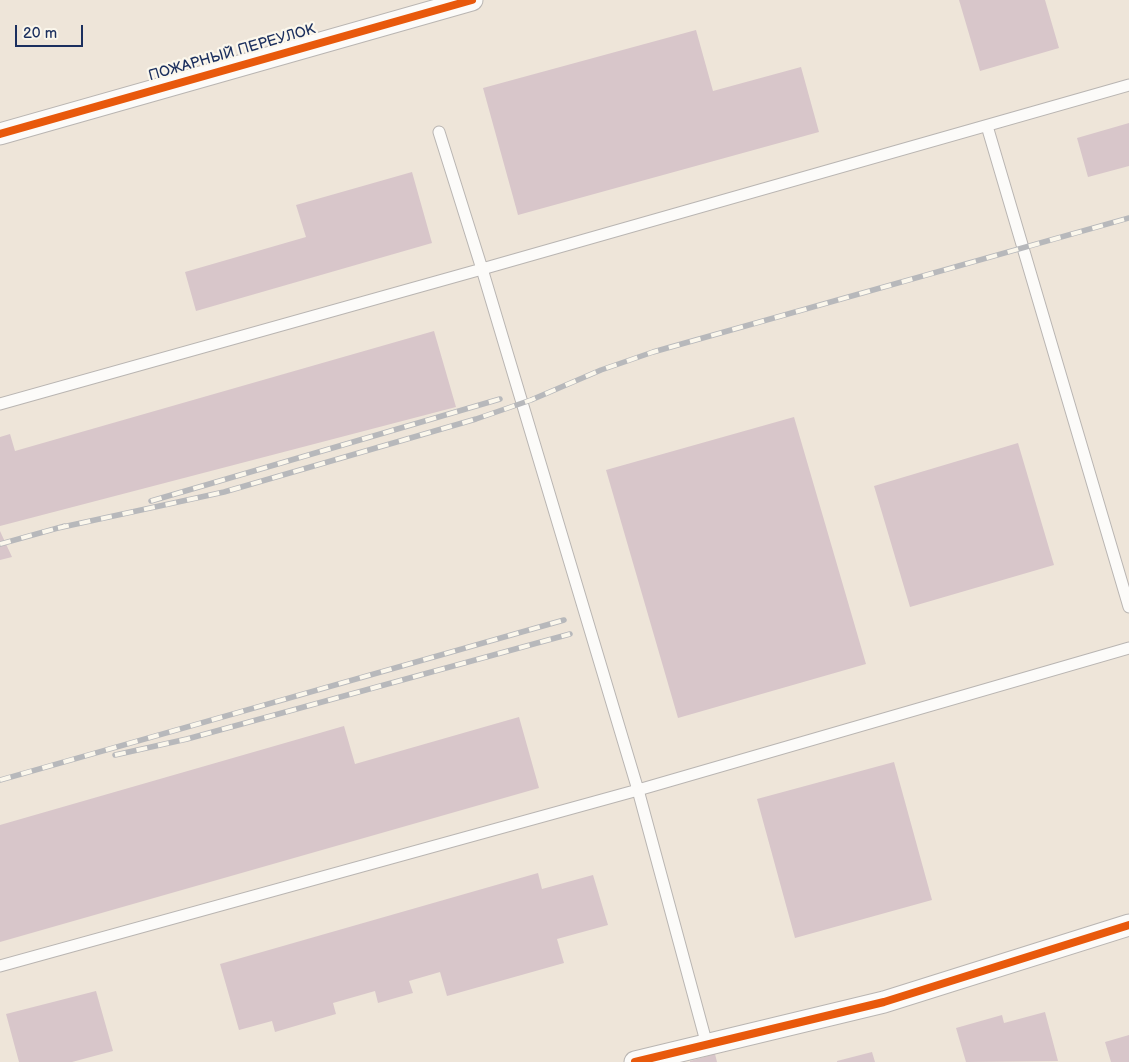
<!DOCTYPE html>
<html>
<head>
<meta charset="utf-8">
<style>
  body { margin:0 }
  #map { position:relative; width:1129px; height:1062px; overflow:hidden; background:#eee5d9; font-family:"Balsamiq Sans",sans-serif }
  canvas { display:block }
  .scale { position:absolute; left:15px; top:25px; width:68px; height:22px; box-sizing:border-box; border:2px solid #1b2f5e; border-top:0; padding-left:6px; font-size:15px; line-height:18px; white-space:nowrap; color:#1b2f5e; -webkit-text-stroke:4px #fbf7ec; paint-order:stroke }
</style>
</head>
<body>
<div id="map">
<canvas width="1129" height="1062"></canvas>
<div class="scale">20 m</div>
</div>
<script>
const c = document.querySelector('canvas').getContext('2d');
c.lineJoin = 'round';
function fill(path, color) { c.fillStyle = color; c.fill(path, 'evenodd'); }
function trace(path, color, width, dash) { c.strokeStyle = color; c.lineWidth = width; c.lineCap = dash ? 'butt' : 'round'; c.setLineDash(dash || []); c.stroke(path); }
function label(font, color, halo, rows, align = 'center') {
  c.font = font + ' "Balsamiq Sans",sans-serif'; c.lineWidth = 4.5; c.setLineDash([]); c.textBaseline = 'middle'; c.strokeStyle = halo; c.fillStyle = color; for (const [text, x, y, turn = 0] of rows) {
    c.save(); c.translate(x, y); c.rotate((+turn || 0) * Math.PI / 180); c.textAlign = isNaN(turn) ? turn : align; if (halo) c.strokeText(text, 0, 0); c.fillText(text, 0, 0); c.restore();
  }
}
const building = new Path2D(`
  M959,0h86l14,48 -79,23z
  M696,30l17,61 88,-24 18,65 -301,83 -35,-127z
  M1129,123v43l-41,11 -11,-39z
  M412,172l20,71 -236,68 -11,-39 121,-35 -10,-32z
  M434,331l22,76 -456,119v-89l10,-3 5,17z
  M794,417l72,247 -188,54 -72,-248z
  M1018,443l36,122 -144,42 -36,-121z
  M0,531l12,26 -12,3z
  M519,717l20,71 -539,154v-117l344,-99 11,38z
  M894,762l38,138 -137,38 -38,-139z
  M538,873l4,16 51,-14 15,50 -51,14 7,24 -117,33 -7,-24 -31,9 4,12 -35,10 -3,-12 -42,12 3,11 -61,18 -3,-11 -33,9 -19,-66z
  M96,991l17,60 -41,11h-53l-13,-48z
  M1045,1012l13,49 -92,1 -10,-34 46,-13 2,8z
  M1129,1035v27h-18l-6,-20z
  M872,1052l3,10h-38v-1z
  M715,1054l2,8h-27v-1z`);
const service = new Path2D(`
  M987,126l142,481
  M439,132l43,137 156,521 69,255
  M0,404l482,-135 647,-184
  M0,966l638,-176 491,-142`);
const minor = new Path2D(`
  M0,134l472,-134
  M635,1062l249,-60 245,-77`);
const rail = new Path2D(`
  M151,501l349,-102
  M58,528l166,-36 252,-73 55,-19 70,-30 52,-18 476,-134
  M0,544l65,-18
  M115,755l72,-16 383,-105
  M0,780l564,-160`);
const cycleway = new Path2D(`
  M0,134l472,-134
  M635,1062l249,-60 245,-77`);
const streetNames = [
  ["ПОЖАРНЫЙ ПЕРЕУЛОК",232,53,-16]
];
fill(building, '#d8c6ca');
trace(service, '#b9b5b2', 13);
trace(minor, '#b9b5b2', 23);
trace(service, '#fcfbf9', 11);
trace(minor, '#fcfbf9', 21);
trace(rail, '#b7b8bb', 5.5);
trace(rail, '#fbf7ec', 4, [11]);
trace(cycleway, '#e8590c', 8);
label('15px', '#1b2f5e', '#fbf7ec', streetNames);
</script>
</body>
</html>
